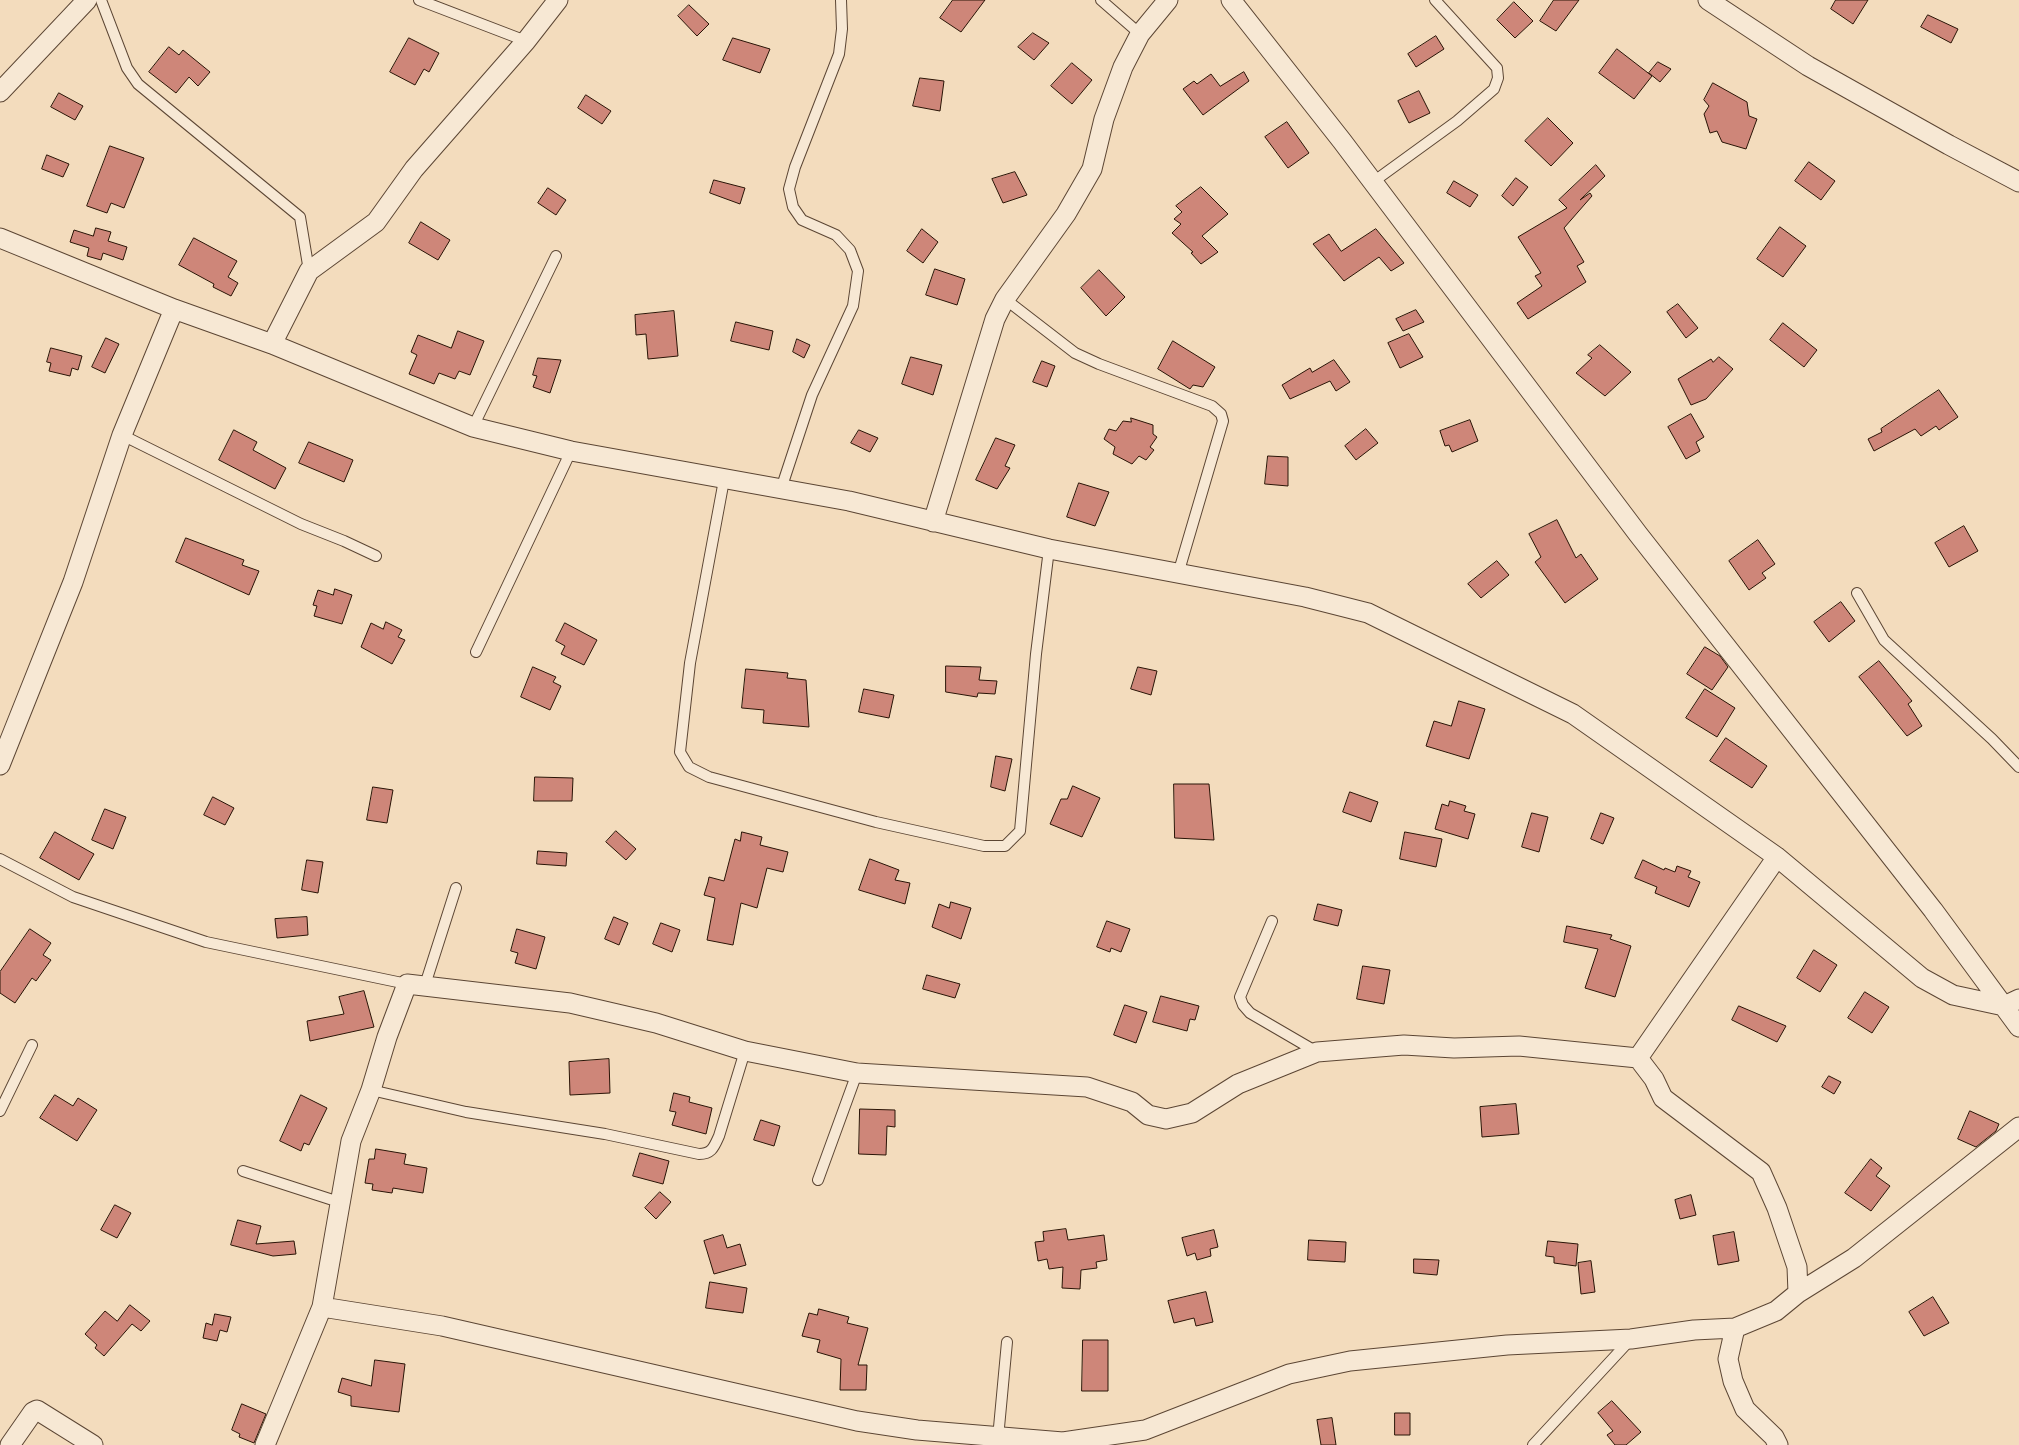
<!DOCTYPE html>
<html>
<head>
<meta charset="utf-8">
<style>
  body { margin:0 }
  canvas { display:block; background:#f3dcbd }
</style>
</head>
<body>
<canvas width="2019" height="1445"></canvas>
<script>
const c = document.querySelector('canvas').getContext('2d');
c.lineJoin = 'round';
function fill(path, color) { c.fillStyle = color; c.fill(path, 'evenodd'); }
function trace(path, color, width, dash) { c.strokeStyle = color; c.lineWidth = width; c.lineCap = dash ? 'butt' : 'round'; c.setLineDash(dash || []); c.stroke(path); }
const building = new Path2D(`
  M953,0h32l-24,32 -21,-14z
  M1554,0h25l-23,31 -16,-10z
  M1836,0h32l-15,24 -22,-15z
  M1514,2l19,19 -18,17 -18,-18z
  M689,5l20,19 -12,12 -19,-20z
  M1928,15l30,14 -7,14 -30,-16z
  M1033,33l16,10 -15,17 -16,-13z
  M1436,36l8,13 -28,18 -8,-13z
  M409,38l30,15 -10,19 -5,-3 -9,16 -25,-13z
  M733,38l37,11 -10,24 -37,-13z
  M169,47l10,8 4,-5 27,22 -12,14 -9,-9 -13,16 -27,-21z
  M1617,49l35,27 -18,23 -35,-26z
  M1658,62l13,7 -11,13 -11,-9z
  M1072,63l20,17 -20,24 -21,-18z
  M1244,72l5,9 -46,34 -20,-26 11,-8 3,3 14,-10 9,12z
  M920,78l24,3 -4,30 -27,-5z
  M1713,83l34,19 2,14 8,3 -11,30 -24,-7 -5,-11 -7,2 -6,-19 5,-8 -5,-6z
  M1419,91l11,22 -21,10 -11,-22z
  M59,93l24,13 -8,14 -24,-13z
  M586,95l25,16 -9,13 -24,-16z
  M1548,118l25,25 -22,23 -26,-25z
  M1287,122l22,31 -21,15 -23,-31z
  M110,146l34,12 -20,50 -13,-5 -4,10 -20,-7z
  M47,155l22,9 -6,13 -21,-8z
  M1809,162l26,19 -14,19 -26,-19z
  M1596,165l9,11 -25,24 10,-7 2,3 -28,32 20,34 -7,4 9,16 -58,37 -11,-16 25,-17 -7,-10 6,-3 -23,-36 49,-29 -8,-8z
  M1015,172l12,23 -24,8 -11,-24z
  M1516,178l12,9 -15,19 -11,-10z
  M714,180l31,8 -5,16 -30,-11z
  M1454,181l24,14 -8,12 -23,-14z
  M1201,187l27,27 -26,22 16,16 -17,12 -10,-11 2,-1 -21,-19 9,-9 -7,-5 8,-7 -6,-6z
  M548,188l18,12 -10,15 -18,-12z
  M421,222l29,18 -12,20 -29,-17z
  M1780,227l26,19 -23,31 -26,-18z
  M96,228l15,4 -3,9 19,6 -4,13 -20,-7 -2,7 -14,-4 2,-8 -19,-6 4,-12 19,6z
  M922,229l16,13 -15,21 -16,-12z
  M1376,229l28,34 -13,8 -12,-14 -35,24 -31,-37 16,-10 12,17z
  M194,238l43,23 -9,16 10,6 -7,13 -18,-9 1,-3 -35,-19z
  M935,269l30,10 -8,26 -31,-10z
  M1099,270l26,27 -19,19 -25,-28z
  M1678,304l20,24 -12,10 -19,-26z
  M1416,310l8,12 -21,9 -7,-12z
  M674,311l4,45 -30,3 -2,-25 -10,1 -1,-20z
  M736,322l37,9 -4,19 -38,-9z
  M1783,323l34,27 -13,17 -34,-27z
  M458,331l26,10 -14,34 -11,-4 -4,8 -16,-6 -5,11 -25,-10 8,-19 -6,-3 7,-17 33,13z
  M1409,334l14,23 -23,11 -12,-25z
  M106,338l13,6 -14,29 -13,-6z
  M797,339l13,6 -6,13 -11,-6z
  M1173,341l42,26 -12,20 -10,-2 -3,4 -32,-20z
  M1600,345l31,27 -26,24 -29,-23 16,-15 -4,-3z
  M51,348l31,8 -4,14 -6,-2 -2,8 -21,-5 2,-8 -4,-1z
  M911,357l31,8 -9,30 -31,-11z
  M1719,357l14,12 -27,30 -15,6 -13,-26 33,-20 2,3z
  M538,358l23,2 -11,33 -17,-6 4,-11 -4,-1z
  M1334,360l16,22 -14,9 -6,-10 -40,18 -8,-14 28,-17 2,4z
  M1042,361l13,5 -8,21 -14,-5z
  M1939,390l19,27 -19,13 -3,-4 -15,10 -6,-7 -41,22 -6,-12 14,-7 -1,-3z
  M1691,414l13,23 -8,5 4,9 -14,8 -18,-32z
  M1131,418l22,7v9l4,3 -7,10 4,3 -8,10 -7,-4 -7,8 -19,-10 2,-7 -11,-8 5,-10 7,2 7,-10 8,1z
  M1470,420l8,21 -26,11 -3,-7 -4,1 -5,-15z
  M1366,429l12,14 -22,17 -11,-14z
  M234,430l23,12 -4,8 33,18 -11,21 -56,-29z
  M859,430l19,8 -8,14 -19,-9z
  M996,438l19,7 -10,21 5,2 -13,21 -21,-9z
  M309,442l44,18 -9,22 -45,-19z
  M1268,456l20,1v29l-23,-2z
  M1079,483l30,9 -14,34 -28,-9z
  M1557,520l19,38 5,-4 17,25 -33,24 -30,-41 6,-5 -12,-23z
  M1964,526l14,25 -29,16 -14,-24z
  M186,538l58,22 -2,5 17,6 -10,24 -73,-33z
  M1758,540l17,24 -13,9 4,5 -17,12 -20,-29z
  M1497,561l12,14 -28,23 -13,-14z
  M335,589l17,6 -10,29 -28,-8 3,-10 -4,-1 5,-15 15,5z
  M1841,602l14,19 -26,21 -15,-20z
  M386,622l16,8 -4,7 7,3 -13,24 -31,-17 10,-24 12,6z
  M565,623l32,17 -13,25 -23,-11 4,-8 -9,-5z
  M1705,647l15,9 8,11 -16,23 -25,-16z
  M1879,661l33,40 -4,3 14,22 -15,10 -48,-59z
  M946,666l35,1 -2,13 18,1 -2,13 -17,-1 -1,4 -31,-5z
  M533,667l23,10 -3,5 8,4 -11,24 -29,-13z
  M1138,667l19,4 -6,24 -20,-6z
  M746,669l42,4 -1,5 19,2 3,47 -46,-4 1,-13 -22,-2z
  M864,689l30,6 -5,23 -30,-6z
  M1705,689l30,19 -18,29 -31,-19z
  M1459,701l26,8 -16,50 -43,-13 8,-25 17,5z
  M1726,738l41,28 -15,22 -42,-27z
  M996,756l16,3 -7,32 -14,-4z
  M535,777l38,1 -1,23h-38z
  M1174,784h35l5,56 -39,-2z
  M1073,786l27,12 -18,39 -32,-13 11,-25h6z
  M373,787l20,3 -6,33 -20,-3z
  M1350,792l28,10 -7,20 -28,-10z
  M213,797l21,11 -9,17 -21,-10z
  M1450,801l16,5 -2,5 11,3 -7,25 -33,-10 7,-25 6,2z
  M105,809l21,8 -13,32 -21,-9z
  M1532,813l16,4 -9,35 -17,-5z
  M1601,813l13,5 -11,26 -12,-5z
  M616,831l20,18 -10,11 -20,-18z
  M55,832l39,22 -15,26 -39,-22z
  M742,832l20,5 -2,8 28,7 -5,20 -16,-4 -10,40 -16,-5 -8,42 -26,-5 8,-42 -11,-3 4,-13 1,-5 15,4 11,-42 5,2z
  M1405,832l37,7 -6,28 -36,-8z
  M538,851l29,2 -1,13 -29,-2z
  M870,859l29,11 -4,10 15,3 -5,21 -46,-14z
  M307,860l16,2 -5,31 -16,-3z
  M1643,860l21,10 1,-2 10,4 2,-6 14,5 -3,6 12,5 -11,25 -34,-14 2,-6 -22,-9z
  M951,902l20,6 -10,31 -29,-12 7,-23 10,4z
  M1318,904l24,6 -4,16 -24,-6z
  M307,917l1,18 -31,3 -2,-19z
  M614,917l14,6 -9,22 -14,-6z
  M1107,921l23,8 -9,23 -10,-4 -1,4 -13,-5z
  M661,923l19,7 -8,22 -19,-8z
  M1567,926l45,9 -2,4 21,7 -16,51 -30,-9 13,-39 -34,-7z
  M30,929l21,14 -8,12 8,5 -15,21 -4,-3 -17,25 -15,-10v-21z
  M517,929l28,8 -9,32 -21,-6 3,-10 -7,-2z
  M1814,950l23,15 -17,27 -23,-14z
  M1363,966l27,4 -6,34 -27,-5z
  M927,975l33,9 -5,14 -32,-9z
  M364,991l10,36 -64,14 -3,-20 37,-7 -5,-17z
  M1865,992l24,15 -17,26 -24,-15z
  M1161,996l38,10 -4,14 -5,-1 -3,12 -34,-9z
  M1125,1005l22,7 -11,31 -22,-8z
  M1739,1006l47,20 -9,16 -45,-22z
  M609,1059l1,34 -40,2 -1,-33z
  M1829,1076l12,6 -7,12 -12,-7z
  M674,1093l16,4 -1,5 23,6 -6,26 -34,-9 4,-13 -6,-1z
  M55,1095l18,11 5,-8 19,12 -20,31 -37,-23z
  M301,1095l26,13 -18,37 -5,-2 -3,8 -21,-10z
  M1516,1104l3,30 -37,3 -2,-30z
  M860,1109l35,1v17l-8,-1 -1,29 -27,-1z
  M1970,1111l29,13 -3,7 -20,16 -18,-8z
  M761,1120l19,6 -6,20 -20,-6z
  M376,1149l30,5 -2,10 23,4 -4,25 -30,-5 -1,5 -20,-3 1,-6 -8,-1 4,-24h5z
  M640,1153l29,8 -6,23 -30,-8z
  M1871,1159l11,9 -6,8 14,10 -19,25 -26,-18z
  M660,1192l11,10 -15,17 -11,-11z
  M1691,1195l5,20 -16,4 -5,-19z
  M115,1205l16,8 -14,25 -16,-8z
  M238,1220l23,6 -5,18 38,-3 2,13 -23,2 -42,-11z
  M1066,1229l2,11 36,-5 3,25 -11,2 1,6 -16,2 -1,19 -18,-1 1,-21 -14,2 -2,-10 -9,2 -3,-19 9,-1 -1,-9z
  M1214,1230l4,17 -8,2 1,7 -14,4 -2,-7 -8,3 -5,-18z
  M1734,1232l5,29 -21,4 -5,-29z
  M723,1235l4,13 13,-4 6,21 -32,9 -10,-33z
  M1309,1240l37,2 -1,20 -37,-2z
  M1548,1241l30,3 -2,22 -22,-3v-6l-8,-1z
  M1414,1259l25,1 -2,15 -23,-2z
  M1591,1261l4,31 -14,2 -3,-31z
  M710,1282l37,6 -4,25 -37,-5z
  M1206,1292l7,30 -17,4 -2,-8 -20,5 -6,-22z
  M1933,1297l16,26 -25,13 -15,-24z
  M130,1305l20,16 -9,10 -9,-7 -28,32 -9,-8 2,-3 -12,-11 20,-23 12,10z
  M819,1309l30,8 -2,6 21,5 -10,37h9l-1,25h-26l1,-31 -24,-7 3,-12 -18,-4 7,-23 8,2z
  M215,1314l16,3 -4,15 -7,-2 -3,11 -14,-3 3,-15 6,2z
  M1083,1340h25v51h-26z
  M375,1360l30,4 -6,48 -48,-6v-10l-13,-4 4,-14 29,8z
  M1612,1401l29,31 -15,13h-11l-8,-10 6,-4 -15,-18z
  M242,1404l24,10 -12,29 -15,-6 1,-3 -8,-4z
  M1395,1413h15v22h-15z
  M1332,1418l4,27h-15l-4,-25z`);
const service = new Path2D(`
  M101,0l26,68 11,16 162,133 9,54
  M419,0l107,41
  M1101,0l39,34
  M1373,182l84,-61 37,-32 4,-11 -1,-10 -62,-68
  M1005,299l70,54 24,11 113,42 9,8 2,7 -45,153
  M473,427l83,-171
  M122,435l179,89 43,17 32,15
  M724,480l-34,183 -10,89 9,15 20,10 167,45 108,24h21l15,-15 16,-177 13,-105
  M781,489l31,-94 41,-89 5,-35 -8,-21 -14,-15 -34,-15 -9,-13 -4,-18 6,-22 44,-113 3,-25 -1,-29
  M1857,593l27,47 108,99 27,28
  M476,652l95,-201
  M0,859l73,38 133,45 201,42
  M1272,921l-32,76 3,8 7,8 67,39
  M425,985l31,-97
  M371,1090l95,22 139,22 94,20c13,0 15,-7 20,-18l26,-85
  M0,1111l32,-66
  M243,1171l96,31
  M818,1180l39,-107
  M998,1438l9,-96
  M1533,1445l98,-106`);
const minor = new Path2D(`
  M1231,0l111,141 296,393 295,376 86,117
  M1708,0l100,66 141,79 70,37
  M0,92l87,-92
  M0,238l174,71 98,35 201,83 98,24 278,50 200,48 256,48 63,16 205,101 204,143 145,121 31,17 51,11 15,-7
  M272,344l37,-73 67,-49 38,-53 112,-128 32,-41
  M933,522l62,-203 10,-20 61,-85 26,-45 12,-50 19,-52 17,-33 28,-34
  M0,765l73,-183 49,-147 52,-126
  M1638,1058l139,-201
  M322,1307l120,19 415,95 60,9 146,12 82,-12 144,-56 61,-13 157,-16 124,-6 63,-9 41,-2
  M10,1445l23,-33 4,-2 56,35
  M265,1445l57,-138 29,-166 20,-51 16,-53 20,-53 163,19 86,20 89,28 112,22 230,14 45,15 16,13 18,4 26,-6 46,-29 79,-32 87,-7 50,3 65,-2 119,12 16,21 9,19 98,74 16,36 20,59 1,26
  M1778,1445l-4,-8 -29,-28 -12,-28 -5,-22 7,-31 41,-17 22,-18 56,-35 165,-131`);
fill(building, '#ce8679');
trace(building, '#291406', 1);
trace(service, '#5c4634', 12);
trace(minor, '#5c4634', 21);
trace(service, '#f7e8d4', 10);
trace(minor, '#f7e8d4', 19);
</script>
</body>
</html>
